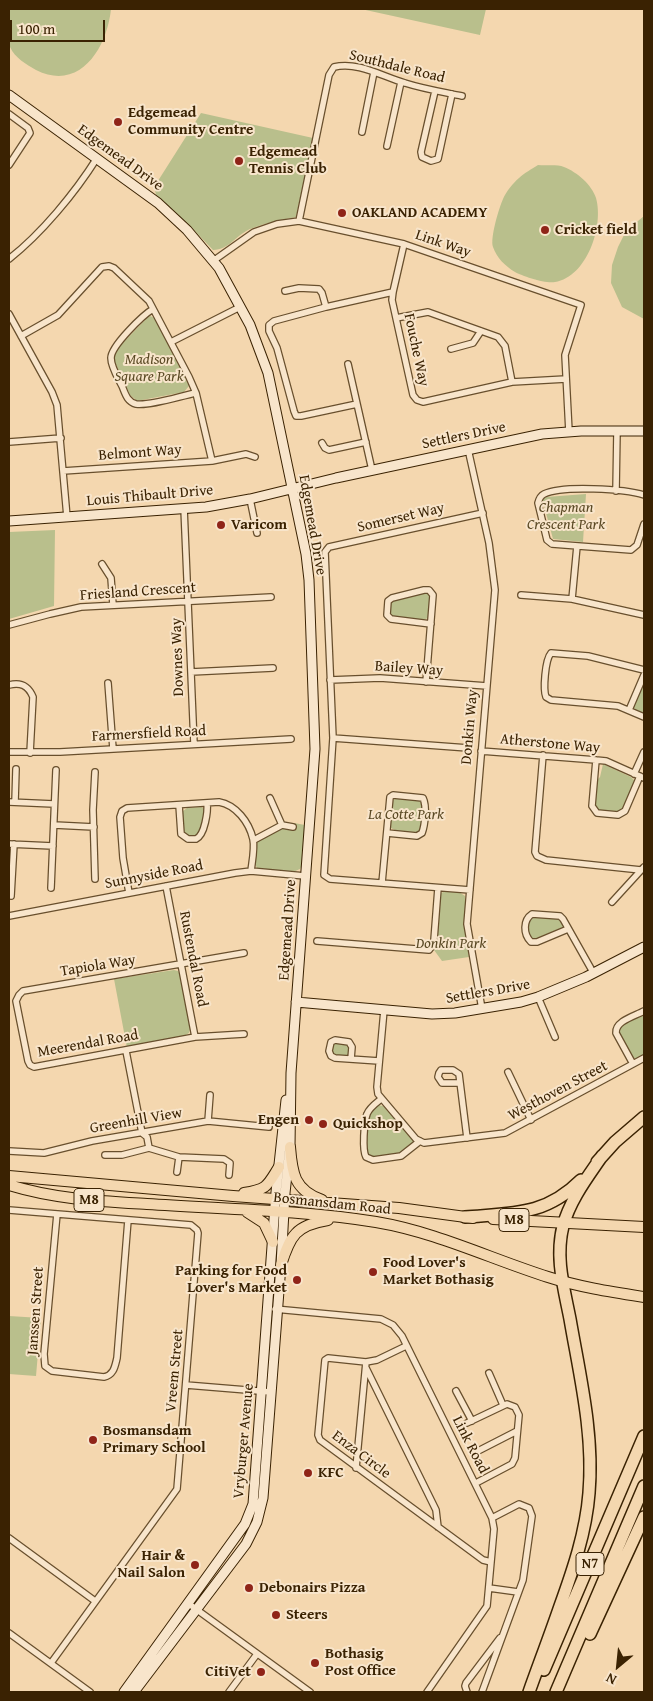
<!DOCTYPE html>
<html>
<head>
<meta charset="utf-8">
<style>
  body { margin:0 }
  #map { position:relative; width:653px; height:1701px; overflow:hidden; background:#f4d7af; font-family:"Gentium Book Plus",serif }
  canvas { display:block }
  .frame { position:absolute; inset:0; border:10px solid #3a2202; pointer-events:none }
  .north { position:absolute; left:593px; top:1641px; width:50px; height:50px; -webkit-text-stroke:4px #f8e5cb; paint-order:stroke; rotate:208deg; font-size:14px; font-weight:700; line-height:20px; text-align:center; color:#3a2202 }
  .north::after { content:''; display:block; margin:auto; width:18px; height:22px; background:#3a2202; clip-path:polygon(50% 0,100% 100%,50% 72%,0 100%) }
  .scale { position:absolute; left:10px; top:20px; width:95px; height:22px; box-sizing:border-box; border:2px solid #3a2202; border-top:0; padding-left:6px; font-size:15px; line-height:18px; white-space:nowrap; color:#3a2202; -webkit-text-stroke:4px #f8e5cb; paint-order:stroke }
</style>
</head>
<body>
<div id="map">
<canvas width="653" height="1701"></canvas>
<div class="frame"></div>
<div class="north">N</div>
<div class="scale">100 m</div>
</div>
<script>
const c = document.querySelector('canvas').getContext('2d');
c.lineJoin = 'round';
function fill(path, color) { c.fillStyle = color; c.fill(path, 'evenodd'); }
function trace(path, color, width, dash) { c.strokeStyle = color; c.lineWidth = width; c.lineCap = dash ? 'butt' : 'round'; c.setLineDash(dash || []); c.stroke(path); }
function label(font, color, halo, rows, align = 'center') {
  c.font = font + ' "Gentium Book Plus",serif'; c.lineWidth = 4; c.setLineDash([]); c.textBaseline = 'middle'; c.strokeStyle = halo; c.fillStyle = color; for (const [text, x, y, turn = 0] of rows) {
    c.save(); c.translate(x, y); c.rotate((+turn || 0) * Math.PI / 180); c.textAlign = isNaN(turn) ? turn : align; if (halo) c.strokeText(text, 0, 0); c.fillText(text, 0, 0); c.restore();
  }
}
const green = new Path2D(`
  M9,9h102c-4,39 -31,83 -75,61 -10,-6 -21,-12 -26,-23 -4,-6 -1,-29 -1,-38z
  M361,9h125l-6,26z
  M201,113l112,25 -17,79c-15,3 -31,6 -46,12 -14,6 -21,21 -37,21l-25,-26 -32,-29 -1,-5 1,-6z
  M538,165c8,1 19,-1 26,2 13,5 28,18 32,31 8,28 -9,79 -41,84 -9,2 -33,-6 -40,-10 -10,-6 -18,-14 -22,-25 -3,-9 6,-39 10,-48 3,-7 10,-16 16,-21 5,-5 13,-9 19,-13z
  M644,216v103l-22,-12 -11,-24 1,-18 6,-18 8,-16z
  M150,316l5,2 34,68 -5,6 -47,9 -7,-6 -17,-37 1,-6 33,-34z
  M586,494l-3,48 -30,-3 -10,-37v-3l3,-2z
  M55,530l-1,76 -45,13v-87z
  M426,592l5,5 -3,21 -5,2 -28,-2c-7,-4 -5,-9 -5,-16l3,-3z
  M644,680v34l-9,-4 -2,-5z
  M603,764l28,13 4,4 -1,4 -10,25 -4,3 -22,-1 -4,-3 2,-28 4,-4z
  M396,798l25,2 1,2c1,6 1,25 -3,29 -5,5 -26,1 -30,-5l2,-24z
  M201,807l4,2c1,6 -3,21 -8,25 -3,3 -5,2 -9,2l-5,-5v-20l4,-3z
  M294,823l11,2 -3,40 -2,4 -7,3 -36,-4 -2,-4 1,-19 2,-4 22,-12h14z
  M446,891l13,1 6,4v27l4,34 -27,4 -8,-11 6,-53 1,-4z
  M534,915l26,3 3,7v2l-28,12h-3c-7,-9 -6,-16 2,-24z
  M174,970l4,1 2,3 10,55 -1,4 -5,3 -57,12 -13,-69z
  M644,1013v42l-7,3h-3l-16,-27 3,-6z
  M334,1042l15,2v11h-14l-3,-1 -1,-8z
  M378,1105l5,1 30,33v4l-13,11 -27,3 -5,-2 -2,-4 3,-37z
  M9,1316l32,2 -5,58 -27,-2z`);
const street = new Path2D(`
  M435,91l-14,61 1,5 9,4 7,-2 14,-65
  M9,114l19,14 2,5 -21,32
  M362,132l12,-60
  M387,146l14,-64
  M299,221l30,-146 5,-8c24,-6 49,10 71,16 19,6 38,9 57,13
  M404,244l-11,48 -1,8 21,95 4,5 6,2 89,-20 54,-3
  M9,259c32,-25 66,-66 88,-101
  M213,261l41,-29 23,-8 22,-3 105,23 177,61 -16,50 4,77
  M285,291l14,-3 20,1 3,4 4,14
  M153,309c-10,6 -42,37 -42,49 0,9 7,20 11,28 3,7 5,16 14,18 15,2 44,-8 60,-11
  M9,314l43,78 5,13 10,112
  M396,318l32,-6 70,25 7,9 7,36
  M21,336l37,-21 44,-48 7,-1 5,2 35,33 40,76 7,16 16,68
  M171,342l69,-35
  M451,349l22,-6 8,-12
  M348,364l24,106
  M357,404l-56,12h-5l-2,-5 -17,-63 -8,-17v-6l5,-4 52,-14 67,-15
  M9,442l52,-4
  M322,443l3,5 4,2 37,-8
  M468,449l21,94 6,47 -28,334 15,85
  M63,471l149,-10 34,-7 9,3
  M616,491l1,-60
  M644,495c-19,-6 -82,-10 -100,-1 -4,2 -5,5 -6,9l9,37 5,4 79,6 6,-5 7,-21
  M250,499l7,34
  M184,508l10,236
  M102,564l9,14 2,27
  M521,595l51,4 72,16
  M572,599l5,-53
  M9,625l41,-11 31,-7 190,-10
  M644,670l-56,-14 -37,-3c-6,7 -8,37 -5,44l5,3 67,6 26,11
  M191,672l82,-4
  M330,680l50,-2 107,8
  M426,682l7,-87 -4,-5h-5l-32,8 -4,3 -1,14 4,4 40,5
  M108,683l5,66
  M9,685c11,-3 19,0 24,12l-3,56
  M629,710l15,-35
  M333,738l135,10
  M481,751l115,9 10,1 38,17
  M9,752h51l231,-13
  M543,755l-8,97 2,4 9,4 95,10
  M596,760l-4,46 5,7 21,2 7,-4 15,-35
  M95,772l-2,38 2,69
  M634,774l10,-22
  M270,798l12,27
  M9,802l45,2
  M15,802l1,-33
  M179,805l2,29 7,5c1,0 7,0 8,0 9,-4 12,-28 11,-36
  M54,825l40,2
  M254,840l28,-15 11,2
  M9,844l44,2
  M382,883l8,-86 3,-2 30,3c4,8 2,27 -1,35l-5,3 -30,-3
  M166,886l29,151
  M51,888l5,-118
  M470,890l-140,-11 -6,-4 9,-137 -8,-186 4,-5 154,-34
  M129,893l-6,-35 -3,-41 2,-6 5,-3 92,-6c17,3 30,20 34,37 2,9 -1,23 -2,32
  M11,896l3,-52
  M612,902l32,-35
  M9,916l226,-43 16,-2 54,5
  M568,929l-31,13h-6c-8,-8 -8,-22 1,-28l28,2 3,3 31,55
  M317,941l112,9 3,-4 2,-6 4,-52
  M538,997l17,40
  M384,1010l-7,77 1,7 38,45 8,4 81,-10 139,-75
  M244,1034l-49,3 -161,30 -4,-2 -2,-4 -12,-60 3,-6 4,-4 221,-38
  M126,1051l16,82 5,4 2,11
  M351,1059l1,-12 -3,-5 -14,-2 -4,2 -2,9 2,5 4,2 44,3
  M633,1064l-17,-31c-1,-12 19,-17 28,-22
  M508,1072l23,48
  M460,1083h-18l-4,-6 1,-4 2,-3h12l6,4 8,64
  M381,1099c-5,4 -12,9 -14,15 -3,8 -5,36 -1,43l7,3 28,-4 19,-15
  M208,1121l2,-26
  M9,1151l35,2 48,-12 116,-20 61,6
  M105,1155h17l27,-7 30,9 45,2 6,4 -1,12
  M177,1172l2,-15
  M9,1210l182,15 6,5 1,3 -21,256 -126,174
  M57,1214l-13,140 1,12 7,5 52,6c10,-2 11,-11 13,-19l11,-138
  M275,1309l106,10 12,6 9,11 90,182 2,11 -7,77 -60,86
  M366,1362l-38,-4 -3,2 -7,75 2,5 163,120 8,2
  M366,1368l70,142 2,17
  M489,1373l14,32
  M186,1385l85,7
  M456,1391l16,30
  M467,1423l40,-19 8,3 4,8 -4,43 -3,6 -36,19
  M478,1451l39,-20
  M356,1468l10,-106 11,-2 29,-14
  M9,1538l86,63
  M489,1588l29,4
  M189,1604l121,88
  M9,1633l81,59
  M229,1692l28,-38
  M467,1692l-2,-6 1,-3 34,-45
  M482,1692l41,-112 9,-64 -3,-8 -10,-4 -27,14`);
const secondary = new Path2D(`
  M9,95l149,108 29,27 32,38 31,57 18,48 38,181 3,26 6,169 -24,324 -1,74 -5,46 -4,72 -18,233 -6,24 -11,22 -112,148
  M9,521l197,-14 44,-8 86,-21 206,-44 39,-3h63
  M296,1002l136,12 23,-1 66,-11 17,-5 48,-20 58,-30
  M124,1692l121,-168 8,-20 23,-312 10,-92`);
const primary = new Path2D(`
  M290,1147c2,26 4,43 32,53
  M9,1176l224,20 166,12 74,10
  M9,1185c46,14 89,16 138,19 76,5 154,6 229,18 60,10 115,37 172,55 31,10 64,15 96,20
  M244,1193c24,-4 23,-7 35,-26
  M247,1212l17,11 9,19
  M493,1219l151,8
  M281,1265c9,-29 15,-40 47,-45`);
const highway = new Path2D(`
  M597,1162l18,-20 29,-25
  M465,1217c48,-4 80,-1 116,-37
  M590,1634l54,-117
  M544,1670l100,-234
  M529,1692c10,-28 21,-57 31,-86 13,-36 26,-74 29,-113 5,-59 -9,-116 -19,-174 -6,-31 -15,-61 -7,-93 7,-26 24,-48 39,-70
  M556,1692l88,-206`);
const markers = [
  [118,122,5,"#8f2418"],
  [239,161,5,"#8f2418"],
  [342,213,5,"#8f2418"],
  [545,230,5,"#8f2418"],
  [221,525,5,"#8f2418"],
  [309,1120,5,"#8f2418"],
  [323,1124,5,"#8f2418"],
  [373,1272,5,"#8f2418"],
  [297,1280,5,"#8f2418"],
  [93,1440,5,"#8f2418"],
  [308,1473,5,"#8f2418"],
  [195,1565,5,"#8f2418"],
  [249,1588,5,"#8f2418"],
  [276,1615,5,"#8f2418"],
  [315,1663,5,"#8f2418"],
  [261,1672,5,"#8f2418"]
];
const shields = [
  [89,1200,30],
  [514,1220,30],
  [590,1564,28]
];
const shieldNames = [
  ["M8",89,1200],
  ["M8",514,1220],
  ["N7",590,1564]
];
const streetNames = [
  ["Southdale Road",397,67,14],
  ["Edgemead Drive",120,158,36],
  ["Link Way",443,244,19],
  ["Fouche Way",416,350,78],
  ["Settlers Drive",464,436,-12],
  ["Belmont Way",140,453,-4],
  ["Louis Thibault Drive",150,496,-5],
  ["Somerset Way",401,518,-13],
  ["Edgemead Drive",312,525,80],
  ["Friesland Crescent",138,592,-4],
  ["Downes Way",178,657,-92],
  ["Bailey Way",409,669,4],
  ["Donkin Way",470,727,-85],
  ["Farmersfield Road",149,734,-3],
  ["Atherstone Way",550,744,5],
  ["Sunnyside Road",154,875,-11],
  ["Edgemead Drive",288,930,-86],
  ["Rustendal Road",193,959,79],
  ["Tapiola Way",98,966,-9],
  ["Settlers Drive",488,992,-10],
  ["Meerendal Road",88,1044,-10],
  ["Westhoven Street",558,1091,-28],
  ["Greenhill View",136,1121,-10],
  ["Bosmansdam Road",332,1204,6],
  ["Janssen Street",36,1311,-86],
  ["Vreem Street",175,1371,-85],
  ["Vryburger Avenue",244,1441,-85],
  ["Link Road",470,1445,63],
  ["Enza Circle",361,1455,37]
];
const poiNames = [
  ["Edgemead",128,113],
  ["Community Centre",128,130],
  ["Edgemead",249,152],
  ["Tennis Club",249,169],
  ["OAKLAND ACADEMY",352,213],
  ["Cricket field",555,230],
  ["Varicom",231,525],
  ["Engen",299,1120,"right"],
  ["Quickshop",333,1124],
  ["Food Lover's",383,1263],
  ["Market Bothasig",383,1280],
  ["Parking for Food",287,1271,"right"],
  ["Lover's Market",287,1288,"right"],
  ["Bosmansdam",103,1431],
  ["Primary School",103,1448],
  ["KFC",318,1473],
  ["Hair &",185,1556,"right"],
  ["Nail Salon",185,1573,"right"],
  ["Debonairs Pizza",259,1588],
  ["Steers",286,1615],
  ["Bothasig",325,1654],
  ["Post Office",325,1671],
  ["CitiVet",251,1672,"right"]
];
const parkNames = [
  ["Madison",149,360],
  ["Square Park",149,377],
  ["Chapman",566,508],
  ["Crescent Park",566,525],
  ["La Cotte Park",406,815],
  ["Donkin Park",451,944]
];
fill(green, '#b9bf8c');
trace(street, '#684f2d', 8);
trace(secondary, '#3a2202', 11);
trace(primary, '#3a2202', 12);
trace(highway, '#3a2202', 14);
trace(street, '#f8e5cb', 5.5);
trace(secondary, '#f8e5cb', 9);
trace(primary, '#f4d7af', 10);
trace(highway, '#f4d7af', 11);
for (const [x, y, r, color] of markers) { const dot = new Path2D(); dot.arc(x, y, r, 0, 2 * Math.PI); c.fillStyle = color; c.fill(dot); trace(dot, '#f8e5cb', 2); }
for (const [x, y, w] of shields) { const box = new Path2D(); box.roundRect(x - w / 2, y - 11.5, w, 23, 4); c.fillStyle = '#f8e5cb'; c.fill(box); trace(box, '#3a2202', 1); }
label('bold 14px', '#3a2202', null, shieldNames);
label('15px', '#3a2202', '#f8e5cb', streetNames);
label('bold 15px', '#3a2202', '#f8e5cb', poiNames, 'left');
label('italic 15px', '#5a4924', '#f8e5cb', parkNames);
</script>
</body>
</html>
